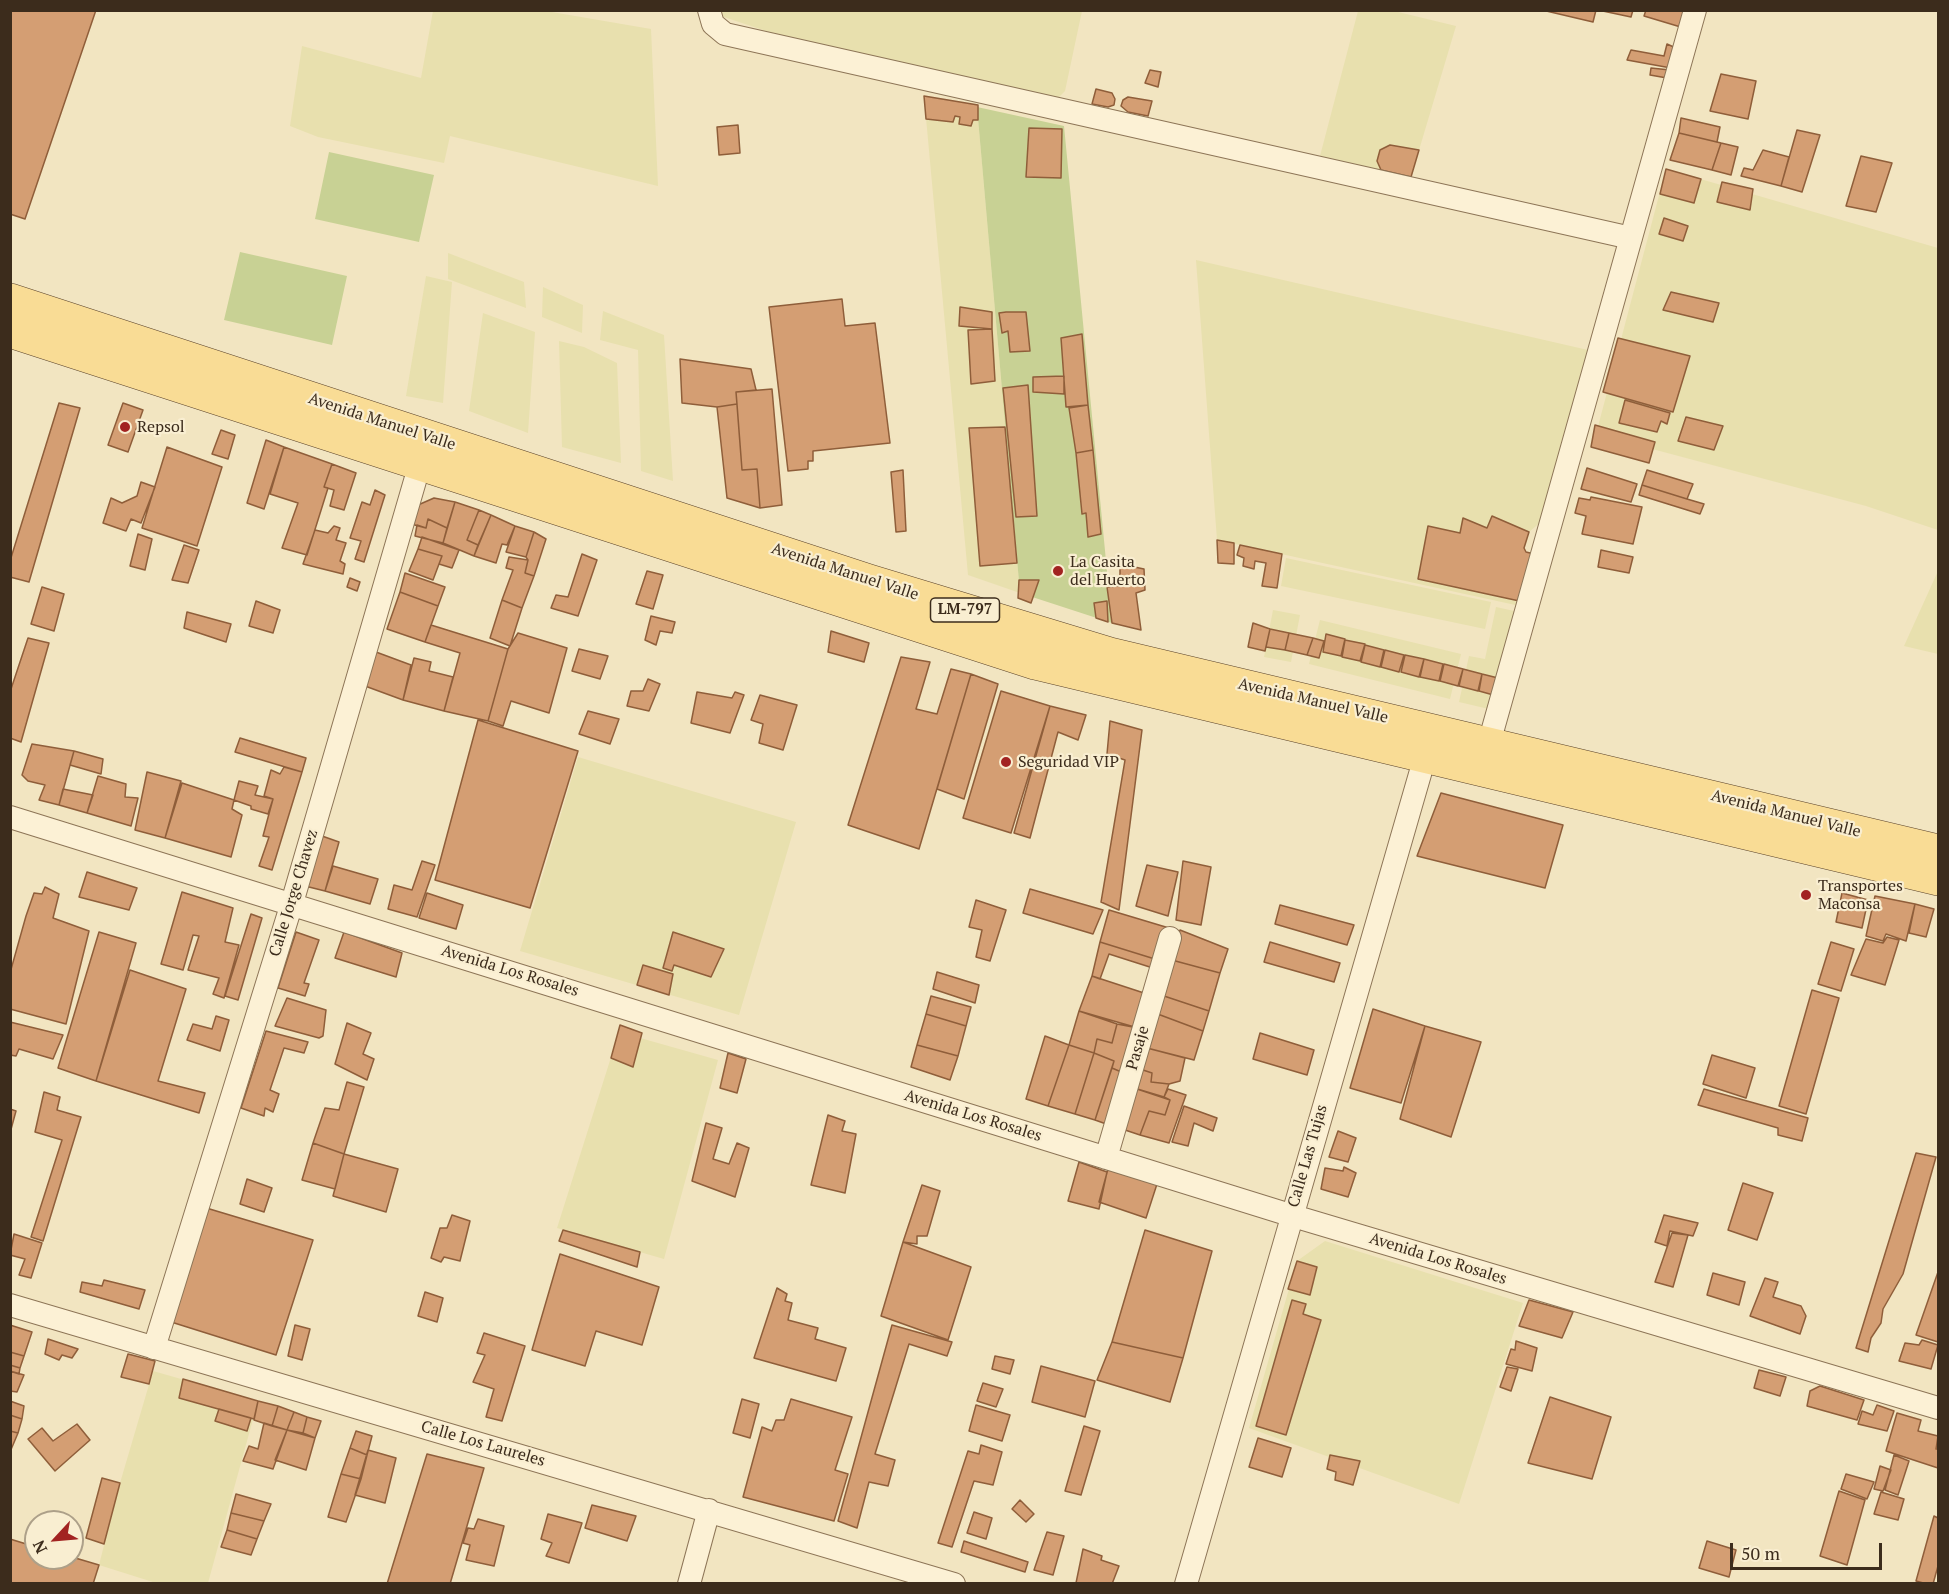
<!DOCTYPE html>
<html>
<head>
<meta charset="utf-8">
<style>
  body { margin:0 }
  #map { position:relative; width:1949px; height:1594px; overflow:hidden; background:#f2e5c1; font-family:"PT Serif",serif }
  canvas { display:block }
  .frame { position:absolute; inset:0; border:12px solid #3c2c1c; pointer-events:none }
  .north { position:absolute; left:24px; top:1510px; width:60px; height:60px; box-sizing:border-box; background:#f9eed1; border:2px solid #ada089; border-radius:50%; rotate:244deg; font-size:16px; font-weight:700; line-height:24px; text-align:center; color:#3c2c1c }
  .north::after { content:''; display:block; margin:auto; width:21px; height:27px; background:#a22321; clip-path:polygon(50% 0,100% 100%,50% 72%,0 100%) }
  .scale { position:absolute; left:1730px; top:1543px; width:152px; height:27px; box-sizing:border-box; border:3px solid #3c2c1c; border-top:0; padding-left:8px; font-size:18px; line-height:21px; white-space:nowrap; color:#3c2c1c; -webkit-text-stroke:4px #f9eed1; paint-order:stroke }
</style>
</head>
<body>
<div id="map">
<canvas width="1949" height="1594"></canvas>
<div class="frame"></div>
<div class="north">N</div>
<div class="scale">50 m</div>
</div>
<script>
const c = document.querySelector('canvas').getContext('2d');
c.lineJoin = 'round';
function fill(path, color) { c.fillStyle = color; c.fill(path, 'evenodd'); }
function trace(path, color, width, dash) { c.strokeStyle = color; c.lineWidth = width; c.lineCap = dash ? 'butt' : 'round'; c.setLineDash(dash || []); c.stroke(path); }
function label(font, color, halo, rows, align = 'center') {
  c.font = font + ' "PT Serif",serif'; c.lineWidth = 4.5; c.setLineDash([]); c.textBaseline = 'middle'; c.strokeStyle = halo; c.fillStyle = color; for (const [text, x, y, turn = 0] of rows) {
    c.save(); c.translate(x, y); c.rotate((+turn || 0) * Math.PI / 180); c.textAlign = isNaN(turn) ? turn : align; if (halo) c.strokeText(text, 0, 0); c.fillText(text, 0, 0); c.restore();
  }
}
const farmland = new Path2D(`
  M721,10l361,1 -17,80 -10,10 -241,-54 -93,-31z
  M433,11h113l105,18 7,157 -208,-50 -6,27 -126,-26 -28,-11 12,-80 119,32z
  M1358,11h36l62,15 -45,151 -91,-21z
  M924,96l53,11 43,486 -52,-18z
  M1666,169l272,79v282l-72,-24 -270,-72z
  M448,253l76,29 2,26 -78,-29z
  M1196,260l392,90 -46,171 -13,11 -5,16 -4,58 -303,-66z
  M426,276l26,6 -9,121 -37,-7z
  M543,287l40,18 -1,28 -40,-16z
  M603,311l61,24 9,146 -32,-10 -3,-121 -38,-10z
  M483,313l52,19 -7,101 -59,-22z
  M559,341l25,6 33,16 4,100 -59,-16z
  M1286,558l205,44 -6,27 -204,-43z
  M1938,571v83l-34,-8z
  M1496,607l18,4 -21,99 -34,-8 10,-46 16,3z
  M1273,610l27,5 -9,47 -27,-5z
  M1320,620l141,34 -11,45 -141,-35z
  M578,757l218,65 -57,193 -219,-64z
  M619,1032l99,28 -54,199 -107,-31z
  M1325,1241l198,62 -64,201 -210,-76 48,-167z
  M153,1371l105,30 -50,182h-52l-57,-18 21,-82z`);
const green = new Path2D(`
  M977,107l87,19 48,497 -92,-30z
  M329,152l105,23 -15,67 -104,-23z
  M240,252l107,24 -15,69 -108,-25z`);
const building = new Path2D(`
  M10,10h86l-71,209 -15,-5z
  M1542,10h54l-3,12z
  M1598,10h35l-2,7z
  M1646,10h43l-5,18 -40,-12z
  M1667,44l9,4 -5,20 -44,-8 4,-10 33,6z
  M1651,68l19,2 -3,8 -17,-3z
  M1150,70l11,2 -3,15 -13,-4z
  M1721,74l35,7 -8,38 -38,-8z
  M1096,89l16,4 3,6 -1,6 -6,2 -16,-3z
  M924,96l54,9v15h-5l-2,6 -12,-2 1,-7 -5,-1 -2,6 -27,-3z
  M1128,97l24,4 -4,15 -20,-4 -7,-6 2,-6z
  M1681,118l39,9 -3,15 -38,-9z
  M738,125l2,28 -21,2 -2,-28z
  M1029,128l33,1 -1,49 -35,-1z
  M1797,130l23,5 -18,57 -21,-6z
  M1679,133l42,10 -9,27 -42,-10z
  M1721,143l17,4 -7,28 -19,-5z
  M1390,145l29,5 -8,27 -30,-7 -4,-9 3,-11z
  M1763,150l26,7 -8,29 -40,-10 3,-8 9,2z
  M1861,156l31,7 -16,49 -30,-6z
  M1666,169l35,10 -7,24 -34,-9z
  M1722,182l31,7 -3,21 -33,-8z
  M1664,218l24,8 -5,15 -24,-7z
  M1671,292l48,11 -6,19 -50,-12z
  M842,299l3,27 30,-3 15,120 -77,8v10h-5v8l-20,2 -19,-164z
  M960,307l32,5v17l-33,-3z
  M1006,312h20l4,39 -20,1 -2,-21 -6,2 -3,-20z
  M992,329l3,52 -24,3 -3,-54z
  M1082,334l6,71 -22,2 -5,-69z
  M1618,338l72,18 -17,56 -70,-20z
  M680,359l71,10 5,21 -20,2 1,12 -20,3 -35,-4z
  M1064,376v18l-31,-2v-15z
  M1028,385l9,131 -21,1 -13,-129z
  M772,389l10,116 -22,3 -3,-39 -15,1 -6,-78z
  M1625,400l45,13 -3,11 -6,-3 -4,11 -38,-9z
  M59,403l21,5 -51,174 -19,-5v-16z
  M123,403l20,7 -15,42 -20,-7z
  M737,404l5,66 15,-1 3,39 -33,-10 -10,-91z
  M1088,405l5,45 -17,3 -7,-45z
  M1686,417l37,9 -9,24 -36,-9z
  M1595,425l60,17 -6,21 -58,-16z
  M1005,427l12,136 -37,3 -11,-138z
  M221,430l14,5 -7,24 -16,-5z
  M266,440l18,7 -20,62 -17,-6z
  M167,447l55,20 -25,79 -55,-18z
  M284,447l48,17 -8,23 4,1 -21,67 -25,-7 16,-45 -28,-9z
  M1093,450l8,84 -13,3 -2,-24 -4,1 -6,-61z
  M332,464l24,9 -12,37 -14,-4 4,-16 -10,-3z
  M1587,468l50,16 -6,18 -50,-13z
  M903,470l3,61 -10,1 -5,-60z
  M1647,470l46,14 -6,15 -45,-14z
  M141,482l14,5 -14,36 -10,-4 -5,12 -23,-8 8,-25 11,5 15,-7z
  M1642,485l45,14 17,5 -4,10 -61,-19z
  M375,490l10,5 -21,67 -9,-3 6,-18 -11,-3 12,-36 8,3z
  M1591,497l51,10 -9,37 -51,-10 4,-18 -11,-3 4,-15 11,2z
  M434,498l21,4 -8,26 -19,-9 -2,9 -15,-4 7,-19z
  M455,502l24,8 -12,30 11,5 -4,11 -31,-13z
  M479,510l12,5 -13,30 -11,-5z
  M491,515l24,11 -8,19 -5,-1 -6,19 -22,-7z
  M1492,516l37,16 -5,16 2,4 8,2 -10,48 -106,-23 10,-53 32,7 3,-15 24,10z
  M428,519l19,9 -4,15 -28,-7 2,-11 9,3z
  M334,526l6,2 -4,12 10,3 -6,18 5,3 -2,10 -40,-10 12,-34 13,3z
  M515,526l19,6 -8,25 -20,-5z
  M534,532l12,7 -12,37 -9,-3 3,-13 -2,-3z
  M138,534l14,5 -7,31 -15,-4z
  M422,537l37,13 -7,18 -13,-4 3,-8 -24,-7z
  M1217,540l17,3v21l-16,-1z
  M184,545l15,5 -11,33 -16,-3z
  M1240,545l42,9 -5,34 -15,-2 4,-23 -11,-2 -1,8 -11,-3 1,-8 -7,-3z
  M418,549l24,7 -9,24 -24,-9z
  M1601,550l32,7 -4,16 -31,-6z
  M582,554l15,6 -19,56 -27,-8 5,-13 12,2z
  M509,557l19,3 -3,13 9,3 -12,32 -20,-8 11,-30 -7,-2z
  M1120,564l24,5 1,21 -9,3 5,37 -29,-7 -5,-36 13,-1z
  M647,571l16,4 -10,34 -17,-5z
  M405,573l40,14 -7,19 -38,-14z
  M350,578l10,4 -3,9 -10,-4z
  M1019,580h20l-8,23 -13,-5z
  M42,587l22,7 -10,37 -23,-7z
  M400,592l38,14 -13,36 -38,-13z
  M502,600l20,8 -12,38 -20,-8z
  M256,601l24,9 -7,23 -24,-7z
  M1107,601l1,21 -12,-4 -2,-15z
  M187,612l44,12 -5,18 -42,-14z
  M651,616l24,6 -3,11 -12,-2 -4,14 -11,-5z
  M1253,623l17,6 -5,22 -17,-4z
  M431,625l77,24 -20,72 -44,-10 16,-58 -35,-11z
  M1270,629l19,4 -4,17 -19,-3z
  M831,631l38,12 -5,19 -36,-10z
  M518,633l49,15 -18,65 -38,-12 -8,25 -15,-5 20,-72z
  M1289,633l24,5 -6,17 -22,-5z
  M1326,634l19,5 -4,17 -18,-4z
  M28,638l21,5 -28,99 -11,-4v-46z
  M1313,638l11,3 -5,17 -12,-3z
  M1345,640l20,4 -5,17 -18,-4z
  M1365,645l19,5 -4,17 -19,-5z
  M579,649l29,7 -8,23 -28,-8z
  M1385,650l19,5 -5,17 -18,-5z
  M376,652l35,13 -8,35 -38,-14z
  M1405,655l19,4 -5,18 -18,-5z
  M901,657l29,5 -14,47 21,5 14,-45 20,5 -52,175 -71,-24z
  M414,658l17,4 -2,9 24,6 -9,34 -41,-11z
  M1424,659l19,5 -4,17 -19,-4z
  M1444,664l19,5 -5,17 -18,-5z
  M1463,669l19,5 -4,17 -19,-5z
  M971,674l27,10 -34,115 -27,-10z
  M1482,674l20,5 -5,17 -18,-5z
  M648,679l12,5 -11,27 -22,-5 4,-15h12z
  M1001,691l49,15 -39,127 -48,-15z
  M697,692l35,6 3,-6 9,3 -14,38 -39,-10z
  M760,695l37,10 -14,45 -24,-7 4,-19 -12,-4z
  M1050,706l36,9 -8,25 -20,-8 -28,106 -16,-5z
  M588,711l31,8 -9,25 -31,-10z
  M478,720l100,31 -48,157 -95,-28z
  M1110,721l32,9 -23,180 -18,-8 24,-142 -18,-6z
  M240,738l66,20 -4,14 -67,-20z
  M32,744l42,7 -15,54 -20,-5 6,-15 -17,-4 -6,-6z
  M74,751l29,8 -2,15 -31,-9z
  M284,767l18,5 -30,98 -13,-4 10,-29 -6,-1 10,-37 -9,-3 7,-26 9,4z
  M147,772l34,9 -16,57 -30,-8z
  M98,776l28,8 -1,13 13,1 -7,28 -44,-13z
  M239,781l19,5 -3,9 18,4 -5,15 -17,-5v-3l-17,-6z
  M182,783l52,17 -2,9 10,6 -11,42 -66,-19z
  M63,789l30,6 -6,18 -28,-8z
  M1441,793l122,32 -18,63 -128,-32z
  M322,836l17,6 -14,49 -20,-5z
  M422,861l13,4 -18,52 -29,-8 6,-24 18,5z
  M1183,861l28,6 -10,58 -25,-5z
  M1147,865l31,7 -10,44 -32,-10z
  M333,866l45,13 -8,25 -45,-13z
  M87,872l50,16 -8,22 -50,-13z
  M45,887l14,7 -6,24 36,13 -23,93 -56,-15v-36l16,-57 8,-23 8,1z
  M1030,889l73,21 -10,24 -70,-21z
  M182,892l51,16 -8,34 14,3 -15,53 -11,-4 6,-16 -31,-8 11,-34 -6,-1 -10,35 -22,-6z
  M427,893l36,12 -7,24 -37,-11z
  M1842,893l26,7 -6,28 -26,-6z
  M1875,896l40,8 -9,37 -20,-7 -3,7 -17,-5z
  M976,900l30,10 -16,51 -14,-4 6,-27 -13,-3z
  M1915,904l19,5 -8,28 -17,-4z
  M1280,905l74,20 -7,20 -72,-21z
  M1109,910l60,18 -11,32 -58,-18z
  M251,914l11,4 -24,82 -13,-4z
  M1180,930l48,19 -8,24 -52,-14z
  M99,932l37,11 -40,138 -38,-13z
  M296,932l23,8 -15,43 5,1 -4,12 -27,-8z
  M344,932l58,21 -6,24 -61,-19z
  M673,932l51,17 -13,28 -37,-12 -2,6 -9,-3z
  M1887,937l12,3 -14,45 -34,-10 15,-36 17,4z
  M1100,942l58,18 -2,9 -47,-15 -9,25 -8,-3z
  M1270,942l70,21 -6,19 -70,-20z
  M1831,942l23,7 -13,42 -23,-7z
  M1168,959l52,14 -11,38 -51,-17z
  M643,965l30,9 -4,21 -32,-10z
  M130,970l56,19 -28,92 47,12 -6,20 -103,-32z
  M937,972l42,13 -4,18 -42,-14z
  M1092,976l55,18 -9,34 -59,-17z
  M1812,990l27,8 -33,116 -27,-8z
  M1158,994l51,17 -6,20 -48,-18z
  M931,996l40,11 -5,19 -40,-12z
  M287,998l39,12 -3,26 -4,2 -44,-12z
  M1373,1009l52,17 -24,77 -51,-15z
  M1079,1011l38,13 -5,19 -15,-4 -3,14 -25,-8z
  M1155,1013l48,18 -9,29 -47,-12z
  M926,1014l40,12 -8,30 -41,-11z
  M216,1016l13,4 -9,31 -33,-11 6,-16 19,5z
  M10,1022l53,13 -10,24 -34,-10 -3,7 -6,-1z
  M347,1023l24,10 -8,21 11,5 -7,21 -32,-16z
  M1117,1024l21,4 -12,46 -14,-6 2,-7 -20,-8 3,-14 15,4z
  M620,1025l22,8 -9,34 -22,-9z
  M1425,1026l56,16 -30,95 -51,-18z
  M266,1031l42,11 -4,11 -20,-5 -14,42 9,4 -6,18 -8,-4 -1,8 -23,-8z
  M1260,1033l54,17 -7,25 -54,-16z
  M1045,1036l24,9 -21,61 -22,-7z
  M917,1045l41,11 -8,24 -39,-13z
  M1069,1045l25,8 -19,61 -27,-8z
  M1147,1048l38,10 -5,23 -11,3 -18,-2 1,-9 -12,-4z
  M728,1053l18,6 -9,34 -17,-5z
  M1094,1053l20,8 -19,59 -20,-6z
  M1712,1055l43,13 -9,30 -43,-14z
  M1112,1068l14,6 -17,51 -14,-5z
  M1140,1069l12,4 -1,9 18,2 -5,13 -30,-9z
  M347,1082l17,5 -20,67 -31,-11 12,-35 14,2z
  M1134,1088l36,12 -5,15 -16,-4 -9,24 -18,-6z
  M1168,1089l18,6 -17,48 -29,-8 9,-24 16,4 5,-15 -6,-3z
  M1704,1089l104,29 -6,23 -24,-6v-7l-80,-23z
  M44,1092l16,5 -3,13 24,7 -38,124 -12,-4 31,-97 -27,-8z
  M1184,1106l33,12 -4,13 -19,-8 -6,23 -16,-4z
  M10,1109l6,2 -6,22z
  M828,1115l17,6 -3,10 14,3 -11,59 -34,-8z
  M706,1123l16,5 -9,31 16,5 8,-21 12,5 -14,49 -43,-16z
  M1338,1131l18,7 -8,24 -19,-5z
  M313,1143l31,11 -9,35 -33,-9z
  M1916,1153l20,4 -33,117 -20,35 -2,14 -10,15 -3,14 -12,-4z
  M344,1154l54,15 -12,43 -53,-16z
  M1079,1162l28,10 -8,37 -31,-8z
  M1344,1167l12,6 -8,24 -27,-8 4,-21 18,3z
  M1108,1169l49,15 -11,34 -47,-16z
  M247,1179l25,9 -8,24 -24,-8z
  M1743,1183l30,10 -16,47 -29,-10z
  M922,1185l18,6 -13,45h-10v8l-14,-2z
  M203,1207l110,33 -37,115 -108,-34z
  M452,1215l18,6 -10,40 -16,-4 -3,5 -10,-4 9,-30h7z
  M1664,1215l34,8 -5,13 -23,-5 -3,15 -12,-4z
  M563,1230l77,22 -3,15 -78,-26z
  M1145,1230l67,21 -29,107 -71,-16z
  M1672,1233l16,2 -15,52 -18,-5z
  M14,1234l28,9 -11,35 -12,-3 6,-16 -15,-4z
  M903,1242l68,25 -23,73 -67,-24z
  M560,1254l99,33 -17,58 -46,-14 -11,35 -53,-16z
  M1297,1261l20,6 -7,28 -22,-6z
  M1938,1272v70l-22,-7z
  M1713,1273l32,9 -6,23 -32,-10z
  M1765,1278l13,4 -5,15 28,9 5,10 -6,18 -50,-18z
  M104,1280l41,10 -6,19 -59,-17 2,-10 20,4z
  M777,1288l10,6 -2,7 7,2 -4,17 30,8 -3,11 31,9 -10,33 -82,-23z
  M425,1292l18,6 -6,24 -19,-6z
  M1292,1300l14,4 -3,10 18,6 -35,115 -30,-9z
  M1529,1300l44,12 -11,26 -43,-12z
  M10,1325l22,7 -8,24 -14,-4z
  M295,1325l15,4 -8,31 -14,-4z
  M892,1325l60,17 -5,14 -38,-12 -34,110 20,6 -7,26 -19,-4 -12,46 -19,-7z
  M484,1333l41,13 -23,75 -16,-4 8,-28 -21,-7 12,-27 -8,-2z
  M48,1339l30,10 -6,9 -10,-3 -3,5 -14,-6z
  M1922,1340l16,5 -7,24 -32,-8 6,-18 14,2z
  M1516,1341l21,7 -5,23 -26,-7 5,-15 4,1z
  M1112,1342l71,16 -13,44 -73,-22z
  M10,1352l14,4 -4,12 -10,-3z
  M128,1354l27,7 -6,23 -28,-7z
  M995,1356l19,4 -4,14 -18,-5z
  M10,1365l10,3 -1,6 -9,-3z
  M1041,1366l54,15 -10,36 -53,-15z
  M1507,1367l11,2 -7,22 -11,-4z
  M1759,1370l27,7 -6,19 -26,-8z
  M10,1371l14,4 -7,17 -7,-1z
  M183,1379l75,22 -4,18 -75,-21z
  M983,1383l20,6 -7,18 -19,-6z
  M1820,1386l44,14 -7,20 -50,-14 3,-15z
  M1550,1397l61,20 -19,62 -64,-16z
  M742,1399l17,5 -9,34 -17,-5z
  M791,1399l61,18 -17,53 13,4 -14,47 -91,-24 19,-70 10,4 4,-11h8z
  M10,1401l14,5 -2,13 -12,-4z
  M258,1401l20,5 -6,20 -18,-6z
  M976,1405l34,10 -8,26 -33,-10z
  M1877,1405l17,6 -7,20 -29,-7 4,-13 11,4z
  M278,1406l16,6 -7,18 -15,-4z
  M219,1409l32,9 -4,13 -32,-10z
  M294,1412l13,5 -4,16 -16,-3z
  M1897,1413l24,7 -3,11 20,5 -2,13h2v19l-52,-17z
  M10,1415l12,4 -4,14 -8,-2z
  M307,1417l14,4 -6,17 -12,-5z
  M264,1423l23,7 -14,39 -30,-8 6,-15 9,3z
  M77,1424l13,16 -35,31 -27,-32 14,-11 11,13z
  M1084,1426l16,5 -19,64 -16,-4z
  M287,1430l28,8 -9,32 -31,-10z
  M10,1431l8,2 -8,19z
  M356,1431l16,5 -5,19 -17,-7z
  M1258,1438l33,10 -9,29 -33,-10z
  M981,1445l21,7 -9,33 -19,-4 -22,66 -14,-4 30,-92 11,3z
  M350,1448l17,7 -6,24 -20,-5z
  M368,1450l28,8 -11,45 -30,-8z
  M427,1454l57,14 -34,116h-63z
  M1330,1455l30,6 -7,24 -18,-5 1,-8 -9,-3z
  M1894,1455l15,6 -11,34 -13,-5z
  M1880,1466l11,4 -8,21 -9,-2z
  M341,1474l20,5 -15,43 -18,-5z
  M1846,1474l28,8 -7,17 -26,-10z
  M102,1478l18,5 -16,61 -18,-6z
  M1839,1491l26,9 -18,65 -27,-9z
  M1881,1492l23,7 -6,21 -24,-6z
  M236,1494l35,10 -7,17 -33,-8z
  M1020,1500l14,14 -8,8 -14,-13z
  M592,1505l44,11 -9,25 -42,-13z
  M974,1512l18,6 -6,21 -19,-6z
  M231,1513l33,8 -7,18 -30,-9z
  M548,1514l34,9 -13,40 -23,-7 6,-13 -11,-4z
  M1934,1516l4,2v48l-5,18h-6l-11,-3z
  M478,1519l26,7 -10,40 -28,-6 4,-15 -7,-2 5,-15 6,1z
  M227,1530l30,9 -6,16 -30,-8z
  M1047,1532l17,4 -11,39 -19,-5z
  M10,1539l26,8v11l36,-1 27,8 -6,19h-83z
  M964,1541l64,21 -3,10 -64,-20z
  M1707,1541l29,9 -7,27 -30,-9z
  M1083,1549l19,7 -1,4 18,6 -7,18 -36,-1z`);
const street = new Path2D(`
  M709,10l4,14 12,10 906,204
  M1489,743l206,-733
  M10,817l1280,398 648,193
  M1106,1158l64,-220
  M10,1305l944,279
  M154,1348l138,-445 132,-453
  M689,1584l20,-74
  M1186,1584l243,-841`);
const primary = new Path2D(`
  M10,300l859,281 241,73 828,197
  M10,331l1025,332 903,216`);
const markers = [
  [125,427,6,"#a22321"],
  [1058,571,6,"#a22321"],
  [1006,762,6,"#a22321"],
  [1806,895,6,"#a22321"]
];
const shields = [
  [965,610,69]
];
const shieldNames = [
  ["LM-797",965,610]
];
const streetNames = [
  ["Avenida Manuel Valle",382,422,18],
  ["Avenida Manuel Valle",845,572,18],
  ["Avenida Manuel Valle",1313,701,13],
  ["Avenida Manuel Valle",1786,814,14],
  ["Calle Jorge Chavez",294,893,-73],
  ["Avenida Los Rosales",510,971,17],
  ["Pasaje",1138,1048,-74],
  ["Avenida Los Rosales",973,1116,17],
  ["Calle Las Tujas",1308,1156,-74],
  ["Avenida Los Rosales",1438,1259,17],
  ["Calle Los Laureles",483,1444,16]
];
const poiNames = [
  ["Repsol",137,427],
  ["La Casita",1070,562],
  ["del Huerto",1070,580],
  ["Seguridad VIP",1018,762],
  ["Transportes",1818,886],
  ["Maconsa",1818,904]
];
fill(farmland, '#e8e0ae');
fill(green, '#c8d194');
fill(building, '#d49e73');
trace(building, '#8f5e3a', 1.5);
trace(street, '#8d7557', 24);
trace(primary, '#5b432b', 34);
trace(street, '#fcf1d5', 22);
trace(primary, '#f9dc95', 33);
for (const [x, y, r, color] of markers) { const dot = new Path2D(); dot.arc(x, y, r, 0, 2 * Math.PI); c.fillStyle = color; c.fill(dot); trace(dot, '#f9eed1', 2); }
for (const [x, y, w] of shields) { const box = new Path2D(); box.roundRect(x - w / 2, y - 12, w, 24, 4.5); c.fillStyle = '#f9eed1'; c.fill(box); trace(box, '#3c2c1c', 1.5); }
label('bold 15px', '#3c2c1c', null, shieldNames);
label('16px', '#3c2c1c', '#f9eed1', streetNames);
label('16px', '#3c2c1c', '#f9eed1', poiNames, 'left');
</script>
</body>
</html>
